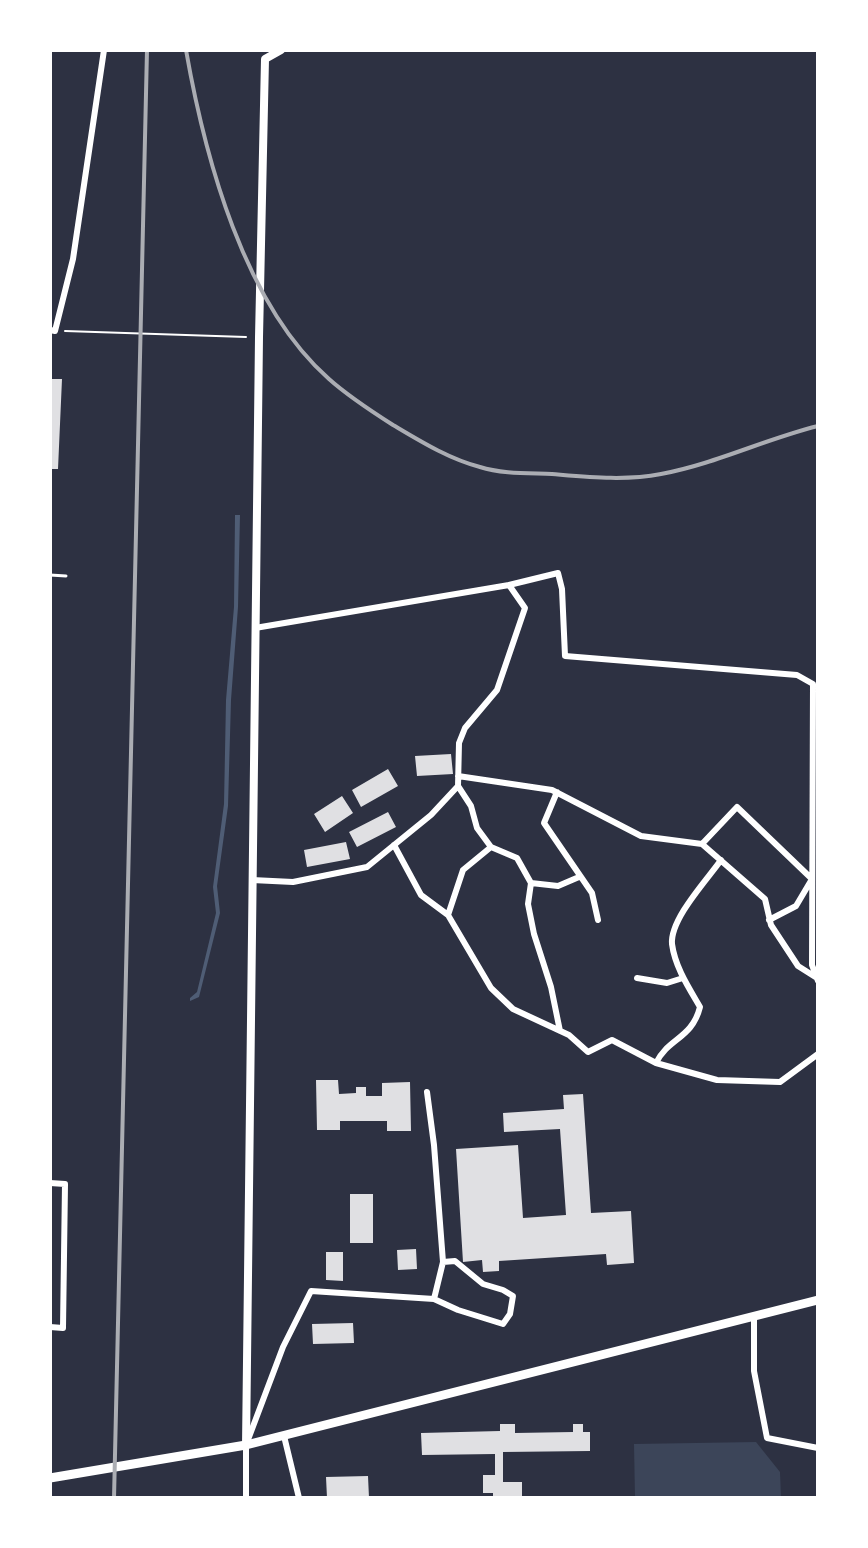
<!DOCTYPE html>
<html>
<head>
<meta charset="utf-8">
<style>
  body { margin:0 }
  #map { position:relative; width:868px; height:1548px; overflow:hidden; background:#2d3142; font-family:"IBM Plex Sans",sans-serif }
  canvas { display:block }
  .frame { position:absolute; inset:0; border:52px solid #fff; pointer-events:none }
</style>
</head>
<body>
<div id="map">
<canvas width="868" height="1548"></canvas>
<div class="frame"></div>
</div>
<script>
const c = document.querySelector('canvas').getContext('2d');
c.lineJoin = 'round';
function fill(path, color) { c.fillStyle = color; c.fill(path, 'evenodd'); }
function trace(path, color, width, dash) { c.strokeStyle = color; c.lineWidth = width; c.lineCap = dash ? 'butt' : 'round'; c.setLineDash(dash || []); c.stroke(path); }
const green = new Path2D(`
  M756,1442l24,30 1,26h-146l-1,-54z`);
const water = new Path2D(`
  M235,515h5l-2,92 -7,93 -3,106 -11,80 3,27 -21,84 -9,4v-3l7,-6 19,-79 -3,-26 11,-83 2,-104 8,-93z`);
const building = new Path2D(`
  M50,379h12l-4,90h-8z
  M451,754l2,20 -36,2 -2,-20z
  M388,769l10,17 -37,21 -9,-17z
  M342,796l11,17 -28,19 -11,-18z
  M388,812l8,15 -39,20 -8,-15z
  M346,842l4,17 -43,8 -3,-17z
  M316,1080h22l1,14 17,-1v-6h10v9h16v-13l28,-1 1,49h-24v-10h-47v9h-23z
  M583,1094l8,119 40,-2 3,52 -27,2 -1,-11 -107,7v10l-16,1 -1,-12 -19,2 -7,-113 62,-4 5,73 43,-3 -6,-86 -56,3 -1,-19 61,-4 -1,-14z
  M350,1194h23v49h-23z
  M416,1249l1,20 -19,1 -1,-20z
  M326,1252h17v29l-17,-1z
  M353,1323l1,20 -41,1 -1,-20z
  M500,1424h15v9l58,-1v-8h10v8h7v19l-87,1v30h19v16h-29v-5h-10v-18h12v-21l-73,1 -1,-22 79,-2z
  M368,1476l1,22h-42l-1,-21z`);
const path = new Path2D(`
  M65,331l181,6`);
const service = new Path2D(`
  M50,575l16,1`);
const minor = new Path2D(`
  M50,330l5,1 18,-72 31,-209
  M509,585l49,-12 4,16 3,67 232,19 16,9 -1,281 6,16
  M458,776l94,14 89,46 61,8 63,55 6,26 27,41 19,12
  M458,786l13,20 6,22 14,19 26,11 14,25 -3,21 6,30 17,53 9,44
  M557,792l-13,31 48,70 6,27
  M702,844l35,-37 75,72 -16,27 -27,14
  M394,845l27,50 27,20 43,73 22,21 56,26 19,17 24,-12 44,23 61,17 63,2 38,-28
  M252,880l41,2 74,-15 64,-52 27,-29 1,-43 6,-15 32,-38 28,-82 -16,-23 -254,43
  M531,883l27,3 21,-9
  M448,915l15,-45 28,-23
  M637,978l30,5 16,-5
  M656,1063c12,-25 36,-24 44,-56 -11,-19 -25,-40 -28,-63 -2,-25 35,-64 49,-84
  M50,1183l15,1 -2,144 -13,-1
  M434,1299l24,11 45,14 7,-10 3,-18 -10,-6 -20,-6 -28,-23 -12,1
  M754,1316v55l13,67 51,10
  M284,1436l15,62
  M246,1498v-53l37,-98 28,-56 123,8 9,-37 -9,-117 -7,-53`);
const tertiary = new Path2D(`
  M246,1445l13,-1108 6,-278 16,-9`);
const secondary = new Path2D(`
  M50,1478l196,-33 572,-145`);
const rail = new Path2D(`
  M186,50c19,108 58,254 143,329 19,17 42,32 64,46 27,16 56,34 87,42 22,7 49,6 72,7 36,3 73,7 109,0 54,-10 104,-35 157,-48
  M114,1498l33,-1448`);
fill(green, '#3c4559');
fill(water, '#4f5d75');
fill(building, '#e0e0e3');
trace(path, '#fff', 2);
trace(service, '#fff', 3);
trace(minor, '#fff', 6);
trace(tertiary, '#fff', 8);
trace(secondary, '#fff', 9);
trace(rail, '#abadb3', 4);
</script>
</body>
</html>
